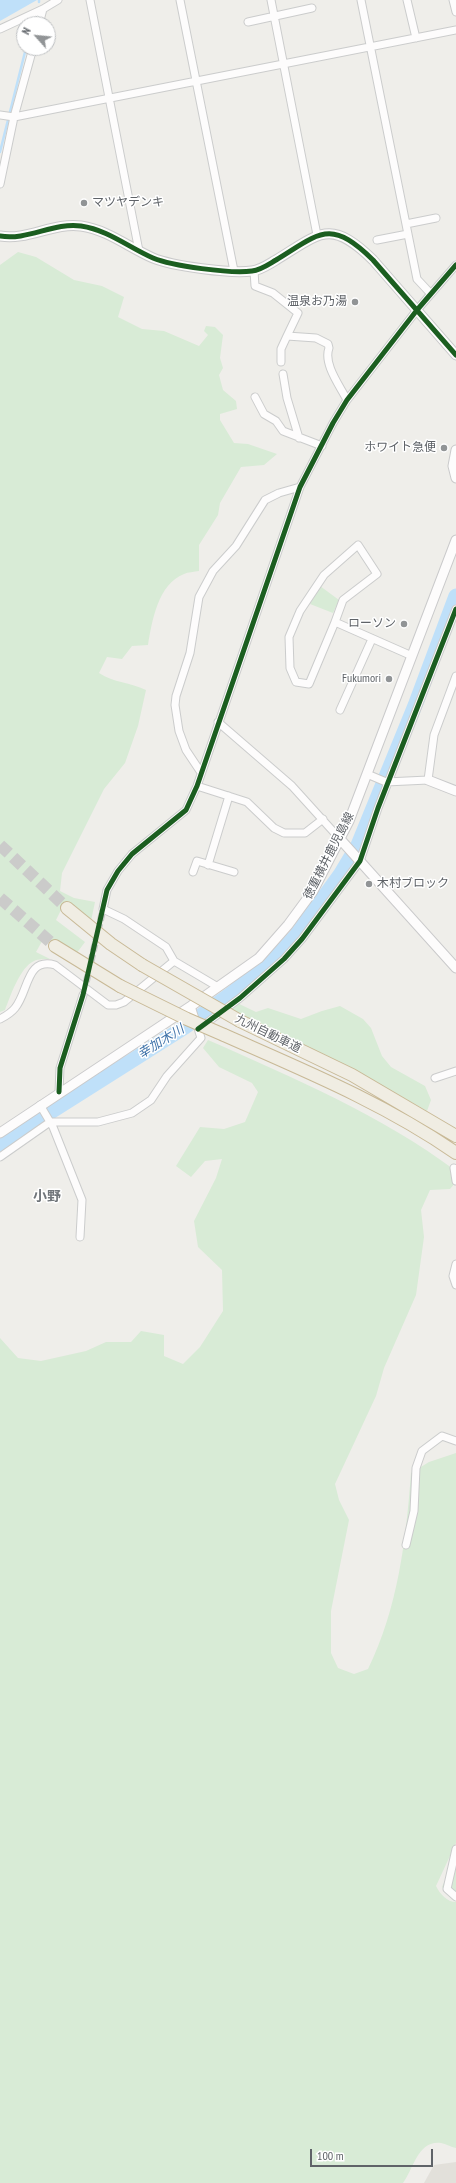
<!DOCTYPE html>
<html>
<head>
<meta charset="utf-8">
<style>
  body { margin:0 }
  #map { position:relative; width:456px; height:2183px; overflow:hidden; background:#efeeea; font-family:"PT Sans Narrow",sans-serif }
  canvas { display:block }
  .north { position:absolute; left:16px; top:16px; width:40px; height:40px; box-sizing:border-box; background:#fff; border:1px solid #bfc1c3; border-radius:50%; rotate:297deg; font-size:11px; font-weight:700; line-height:16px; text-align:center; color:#5f6368 }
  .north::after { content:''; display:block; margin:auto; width:14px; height:18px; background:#919496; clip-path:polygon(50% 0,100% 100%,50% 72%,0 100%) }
  .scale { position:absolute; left:310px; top:2149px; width:123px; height:18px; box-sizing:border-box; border:2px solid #5f6368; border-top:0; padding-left:5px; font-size:12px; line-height:14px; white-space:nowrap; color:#5f6368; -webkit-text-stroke:3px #fff; paint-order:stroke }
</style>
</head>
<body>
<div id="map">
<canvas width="456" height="2183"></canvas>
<div class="north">N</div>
<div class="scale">100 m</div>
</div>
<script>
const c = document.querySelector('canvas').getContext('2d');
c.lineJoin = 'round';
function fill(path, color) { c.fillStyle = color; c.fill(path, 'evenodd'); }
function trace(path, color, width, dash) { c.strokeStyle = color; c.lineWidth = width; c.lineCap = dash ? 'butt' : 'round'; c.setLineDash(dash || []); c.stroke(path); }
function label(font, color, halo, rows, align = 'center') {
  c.font = font + ' "PT Sans Narrow","Noto Sans JP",sans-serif'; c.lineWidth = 3; c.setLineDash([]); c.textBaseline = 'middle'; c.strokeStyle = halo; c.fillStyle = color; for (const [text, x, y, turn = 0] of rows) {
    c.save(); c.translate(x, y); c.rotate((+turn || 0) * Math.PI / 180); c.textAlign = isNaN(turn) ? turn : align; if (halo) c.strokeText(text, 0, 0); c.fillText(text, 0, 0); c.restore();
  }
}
const education = new Path2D(`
  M456,2162v21h-32l10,-18z`);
const green = new Path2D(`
  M18,252l18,5 38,23 28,6 22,11 -6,20 24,12 22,2 35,15 9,-11 -4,-4 2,-5 9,1 8,8 -3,23 3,10 -4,7 4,15 13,11 1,8 -17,5v6l14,23 14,1 29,10 -13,11 -23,2 -21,36 -2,12 -19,30v26c-5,1 -11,1 -15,3 -26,10 -32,47 -36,71l-16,1 -10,13 -15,-2 -8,16c15,10 31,9 47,17l-8,36 -13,37 -21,26 -42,84 -2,18 14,7 21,4 -4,19 -26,-19 -9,18 29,22 -9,12 -31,-18 -9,16 14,7c-5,0 -12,0 -16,2 -14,6 -24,36 -29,49l-5,2v-747z
  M320,586l19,14 -6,13 -23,-9z
  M235,1002l21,10 12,-4 33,11 21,-8 18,-5 23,13 8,9 11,28 9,11 34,19 6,14 -4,11 -74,-42 -125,-61z
  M208,1040c86,38 173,75 248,131v11l-6,7 -20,1 -9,20 3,27 -8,58 -32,73 -8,28 -41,88 4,16 10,20 -18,91v42l7,15 16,6 14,-5c30,-61 38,-129 43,-196l18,-11 27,-9v390l-20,43c4,8 11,16 20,16v246c-5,-1 -10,-4 -15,-5 -23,-3 -27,25 -38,40h-403v-845l18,20 23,3 45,-10 20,-9h25l10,-11 23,4v21l19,8 17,-17 23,-36 -1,-41 -24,-23 -4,-26 22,-43 6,-19 -17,2 -14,16 -15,-11 24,-39 24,2 21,-7 13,-30 -6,-9 -33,-16 -16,-19z
  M456,1857v36h-8l-6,-6z`);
const water = new Path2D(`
  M0,0h37l-37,21z`);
const stream = new Path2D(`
  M39,2v-2
  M0,152l26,-104`);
const river = new Path2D(`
  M0,1144l185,-117 47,-34 42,-34 21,-22 45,-62 18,-30 58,-142 40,-107`);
const streetTunnel = new Path2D(`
  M84,992l19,-83`);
const highwayTunnel = new Path2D(`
  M0,845l67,63
  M0,898l55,48`);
const street = new Path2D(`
  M90,0l49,251
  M180,0l54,271
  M271,0l46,235
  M361,0l56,279 14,15
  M407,0l9,38
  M453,0l3,12
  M248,22l64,-14
  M39,24l4,-15
  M0,29l43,-20 15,-9
  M0,115l14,2 442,-87
  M0,184l14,-67 19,-69
  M406,224l30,-6
  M377,240l31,-6
  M254,271l1,15 18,7 25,20 -11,23 29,2 12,6 1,4c-6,16 11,38 18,52
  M281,362v-13l6,-13
  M283,374l4,24 12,40
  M255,397l9,17 12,7 7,10 39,15
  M335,622l8,-22 34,-26 -19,-29 -34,30 -24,36 -11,26 1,31 6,14 13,2 26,-62 77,34
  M340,710l32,-71
  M218,722l74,64 48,53
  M200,771l-14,-21 -7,-19 -4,-26 1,-9 14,-43 9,-56 14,-26 23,-25 29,-46 14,-7 21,-6
  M367,774l19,8 42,-2 6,-45 22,-59
  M197,786l50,16 27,26 10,5h21l18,-14
  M208,865l21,-69
  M193,872l4,-11 37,11
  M218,987l-44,-26 -8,-14 -42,-28 -21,-10 4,-19 11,-19 14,-17 54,-44 11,-24 103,-299 33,-64 14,-23 70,-90 39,-45
  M0,1019c6,-3 11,-6 15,-11 14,-17 11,-51 40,-43l53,40h8l8,-3 50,-41
  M201,1027l39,-29 44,-39 18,-20 58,-78 18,-53 78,-199
  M435,1078l21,-7
  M59,1092l1,-24 23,-73
  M40,1105l13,22 29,73 -2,37
  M0,1157l50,-35h48l34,-9 19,-13 16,-24 34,-38 -10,-32
  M454,1168l2,13
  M456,1264l-3,12 3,9
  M406,1545l8,-34 2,-43 6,-17 20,-15 14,5
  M456,1849l-9,40 9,8`);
const secondary = new Path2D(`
  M0,236c27,5 54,-14 81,-10 27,4 47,21 72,32 19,8 78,16 99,13 9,-1 17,-7 24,-11 44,-27 54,-42 97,0l83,95
  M456,450l-3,16 3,12
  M428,780l28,11
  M340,839l116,129
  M0,1133l191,-127 68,-48 29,-33 25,-34 36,-70 107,-281`);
const highway = new Path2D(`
  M67,908l44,36 31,21
  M55,946l65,40
  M240,1021l112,54 104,61
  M224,1035c79,35 160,68 232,118`);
const highwayBridge = new Path2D(`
  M142,965l98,56
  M120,986l67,33 37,16`);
const cycleway = new Path2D(`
  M0,236c27,5 54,-14 81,-10 27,4 47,21 72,32 19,8 78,16 99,13 9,-1 17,-7 24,-11 44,-27 54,-42 97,0l83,95
  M198,1029l42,-31 44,-39 18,-20 58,-78 18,-53 78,-199
  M59,1092l1,-24 23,-73 24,-105 11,-19 14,-17 54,-44 11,-24 103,-299 33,-64 14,-23 70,-90 39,-45`);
const markers = [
  [84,203,4,"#919496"],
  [355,302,4,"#919496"],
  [444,448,4,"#919496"],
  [404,624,4,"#919496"],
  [389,679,4,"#919496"],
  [369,884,4,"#919496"]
];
const poiNames = [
  ["マツヤデンキ",92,203,"left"],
  ["温泉お乃湯",347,302],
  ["ホワイト急便",436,448],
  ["ローソン",396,624],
  ["Fukumori",381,679],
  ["木村ブロック",377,884,"left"]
];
const streetNames = [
  ["徳重横井鹿児島線",329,856,-63],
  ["九州自動車道",268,1034,26]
];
const waterNames = [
  ["幸加木川",161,1042,-32]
];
const quarterNames = [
  ["小野",47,1197]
];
fill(education, '#e2e0da');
fill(green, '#d8ebd6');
fill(water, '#bfe0f9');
trace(stream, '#bfe0f9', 2.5);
trace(river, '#bfe0f9', 15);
trace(streetTunnel, '#cbcbca', 7, [7, 3.5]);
trace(highwayTunnel, '#cbcbca', 12, [12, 6]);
trace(street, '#cbcccc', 9);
trace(secondary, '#cacacb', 11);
trace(highway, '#c8b996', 14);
trace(street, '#fdfcfc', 7);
trace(secondary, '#fdfcfc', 9);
trace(highway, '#f0ede3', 12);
trace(highwayBridge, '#c8b996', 14, []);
trace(highwayBridge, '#f0ede3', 12);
trace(cycleway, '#1b5e20', 5);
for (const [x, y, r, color] of markers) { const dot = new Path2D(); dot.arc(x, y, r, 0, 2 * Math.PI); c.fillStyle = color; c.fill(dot); trace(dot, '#fff', 1.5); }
label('12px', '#5f6368', '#fff', poiNames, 'right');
label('12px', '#5f6368', '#fff', streetNames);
label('italic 13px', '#4174aa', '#fff', waterNames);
label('bold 14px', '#70757a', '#fff', quarterNames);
</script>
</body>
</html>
